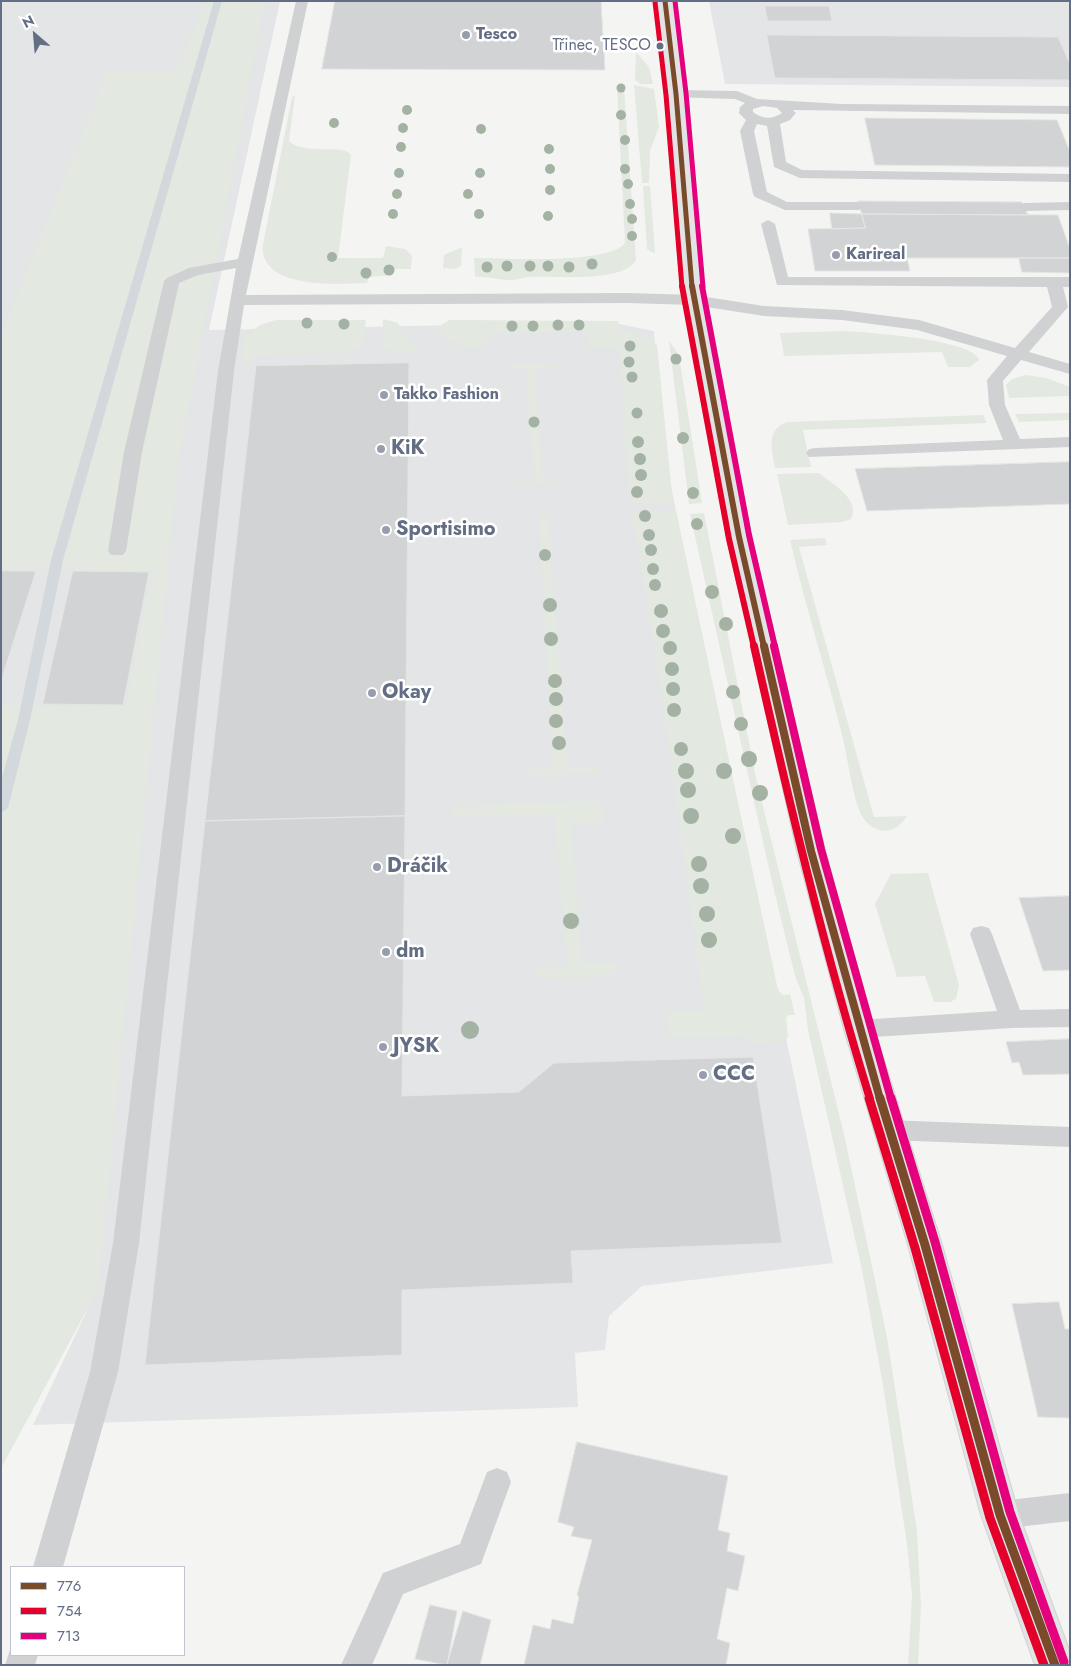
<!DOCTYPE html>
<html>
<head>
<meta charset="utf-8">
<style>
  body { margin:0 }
  #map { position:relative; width:1071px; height:1666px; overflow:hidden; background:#f4f5f3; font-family:Jost,sans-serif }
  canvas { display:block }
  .frame { position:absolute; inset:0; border:2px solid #636e85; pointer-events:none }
  .legend { position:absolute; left:10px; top:1566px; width:175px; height:90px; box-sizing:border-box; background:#fff; border:1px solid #c1c5ce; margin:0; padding:6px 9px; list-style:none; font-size:15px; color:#636e85 }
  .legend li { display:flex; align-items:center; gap:10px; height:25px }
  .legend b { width:25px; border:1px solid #c1c5ce }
  .north { position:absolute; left:10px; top:10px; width:50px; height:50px; -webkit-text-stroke:4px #fff; paint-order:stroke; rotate:333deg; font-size:14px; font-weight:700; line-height:20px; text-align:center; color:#636e85 }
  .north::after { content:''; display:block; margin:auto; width:18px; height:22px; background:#636e85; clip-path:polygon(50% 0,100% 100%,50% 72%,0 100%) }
</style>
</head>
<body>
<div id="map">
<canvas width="1071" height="1666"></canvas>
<div class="frame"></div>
<ul class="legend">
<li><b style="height:6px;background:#7a4b2a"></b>776</li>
<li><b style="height:6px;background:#e4002b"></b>754</li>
<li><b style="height:6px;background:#e5007d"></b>713</li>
</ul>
<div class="north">N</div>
</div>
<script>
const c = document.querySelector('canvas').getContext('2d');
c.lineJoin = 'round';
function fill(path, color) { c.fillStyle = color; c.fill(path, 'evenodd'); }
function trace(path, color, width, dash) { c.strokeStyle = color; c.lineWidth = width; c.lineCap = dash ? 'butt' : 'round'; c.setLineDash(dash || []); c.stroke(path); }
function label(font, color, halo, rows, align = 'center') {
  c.font = font + ' Jost,sans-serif'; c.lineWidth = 5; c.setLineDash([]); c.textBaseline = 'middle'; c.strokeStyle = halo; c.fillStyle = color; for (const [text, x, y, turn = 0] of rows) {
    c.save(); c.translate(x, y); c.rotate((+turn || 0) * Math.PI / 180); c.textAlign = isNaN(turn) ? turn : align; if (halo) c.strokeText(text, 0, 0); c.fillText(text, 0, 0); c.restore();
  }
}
const built = new Path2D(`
  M1,1h279l-71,329 400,-8 45,9 10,122 169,810 -191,23 -33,30 -4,34 -30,3 3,54 -545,18 58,-123 -90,166z
  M709,1h361v86l-345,-3z`);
const green = new Path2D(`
  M206,1h59l-87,462 -80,826 -97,179v-762h125l26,-135 -151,-2v-234l107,-265 68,1z
  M636,52l13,15 4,17h-13l-5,-4z
  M634,85l20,4 5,38 -9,24 -1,32h-7z
  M617,88h7l12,172c-13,24 -84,15 -108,17 -6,1 -12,3 -19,3 -11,0 -23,-4 -34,-3l-1,-19c30,0 134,7 151,-15z
  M295,96l-6,45c16,15 54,2 62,14l-13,103h45l3,-12 19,3 7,7 -1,13h-16l-3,6 -23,2 -2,6c-29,1 -109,7 -104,-39l29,-147z
  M643,186h7l5,66 -2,1 -6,-4z
  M462,247l-1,19 -7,3 -11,-1 1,-13z
  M383,319l15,4 9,16 14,12 -28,1 -10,-6z
  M276,320h90l-3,25 -13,8 -96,2 -2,8 -8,-1 -2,-4 3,-22 15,-11z
  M449,320l169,1 1,8c14,5 27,5 38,16l16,158h-43l-11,-156 -30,1 -1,-16 -100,2v11c-13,9 -45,-3 -51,-17z
  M842,331c21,1 132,8 137,29l-9,7h-22l-6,-15 -158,4 -4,-23z
  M669,341l8,11 3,10 22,141 -13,1z
  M510,364h46l5,2 -26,3 8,112h28v3l-65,1 4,-2 24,-2 -8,-113h-25z
  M1026,375l20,3 24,9v9l-61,2 -3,-13 6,-6z
  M1070,413v7l-51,2 -4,-8z
  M983,415l4,8 -184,7 8,37 -36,1c-3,-19 -10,-39 13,-46z
  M819,473c13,11 42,26 32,46l-9,3 -54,3 -11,-51z
  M676,511l102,479 5,5 7,-1 5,21h-7l-2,4 2,18 -4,5 -34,2 -3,-8 -78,2 -3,-26 38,-1c-22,-167 -42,-334 -73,-499z
  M545,513l3,2 20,252h31l-3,6 -65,2 -8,-4 30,-3 -14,-245v-7z
  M704,513l52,265 88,356 43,203 30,194 4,75 -3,59h-10l4,-70 -5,-51 -24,-159 -21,-115 -54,-240 -4,-32 -9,-22 -23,-94 -82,-368z
  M825,538l2,7 -28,2 75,270 33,-1c-11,19 -33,20 -45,0 -10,-18 -14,-59 -20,-81 -16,-65 -37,-130 -52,-195z
  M594,801l9,8 1,14 -33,1 11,140h35l-1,8 -6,4 -63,3 -11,-5 -1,-8 32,-1 -13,-151 -100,2 -5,-6 4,-4z
  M928,873l31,112 -3,14 -6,3h-16l-9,-26 -28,1 -22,-73 16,-30z`);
const stream = new Path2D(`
  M214,1h8l-159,559 -33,160 -22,88 -7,5v-32l17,-61 33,-160z`);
const building = new Path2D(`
  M335,1h266l4,69 -283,-1z
  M765,6h64l3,15h-64z
  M767,35l291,2 12,27v16l-295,-2z
  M865,118l192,2 13,32v15l-195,-2z
  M858,201l164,1 6,13 -166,-1z
  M830,213l32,1 3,14 -33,1z
  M862,214l196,1 12,34v9h-163l3,13h-95l-7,-42 57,-1z
  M1019,258h51v15l-48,-1z
  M409,363l-4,453 -200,5 51,-455z
  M1070,462v42l-203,7 -12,-42z
  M1,571h35l-35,110z
  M73,571l76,1 -26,133 -80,-1z
  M405,816l-3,280 117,-4 35,-29 199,-6 29,186 -211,8 2,32 -171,7v65l-257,10 60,-544z
  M1070,896v74l-27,1 -24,-73z
  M1070,1039v35l-47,1 -4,-13 -7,1 -6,-21z
  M1059,1302l6,27h5v89l-32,-1 -26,-113z
  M577,1442l151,34 -10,54 12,3 -3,18 18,5 -7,35 -11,-3 -10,51 13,4 -4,22h-202l9,-40 17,4 2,-10 21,5 6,-27 -2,-2 15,-55 -21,-4 3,-9 -16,-5z
  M430,1605l27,6 -10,54 -32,-6z
  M463,1611l28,9 -11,45h-33z`);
const service = new Path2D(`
  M296,1h12l-62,294 381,-2 67,2 70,11 78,4 77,10 96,28 37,-41 -5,-20 -270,-2 -16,-61 7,-4 7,4 13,53h282v10h-7l5,20 -39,45 41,12v10l-49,-14 -18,21 2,24 15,34 50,-2v10l-261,10 -3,-4 3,-4 6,-1 188,-8 -14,-35 -2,-25 20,-24 -90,-26 -75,-10 -78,-4 -70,-11 -67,-2 -383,2 -10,66 -95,872 -21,129 -55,195h-30l57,-195 23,-129 105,-872 18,-103 -38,7 -19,8 -37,169 -16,99 -3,4h-12l-3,-4 16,-99 40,-171 3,-3 22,-10 49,-9z
  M676,90l61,1 20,8 85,5 228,2v8l-277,-4 3,3 -6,7 -10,4 6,38 16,8 268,4v8l-270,-4 -26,-11 -7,-41 -10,-2 -3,7 13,61 20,10h72l7,4 -7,4h-74l-30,-13 -2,-3 -13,-63 6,-11 -7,-7 1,-6 5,-4 -10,-4 -64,-2 -2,-3 2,-3zM763,106l14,2 5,5c-10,7 -20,6 -29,-1v-3z
  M1070,202v8l-46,1 -7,-4 7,-4z
  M981,926l8,2 3,6 28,76 50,-1v18l-58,1 -153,10 -8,-2 -4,-7 4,-7 8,-2 138,-9 -27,-77 3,-6z
  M888,1120l182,7v20l-182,-7 -9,-3 -3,-7 3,-7z
  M497,1468l10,4 4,10 -30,82 -78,30 -31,71h-31l42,-92 77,-29 27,-72z
  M1070,1493v28l-70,8 -10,-4 -4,-10 4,-10 10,-4z
  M11,1647v8h27l-3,10h-30z`);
const secondary = new Path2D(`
  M657,1h16l12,93 13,161 6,45 47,237 74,314 49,178 68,216 77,270 51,137v13h-35l-54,-150 -73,-270 -64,-216 -47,-178 -70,-314 -43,-237 -6,-45 -11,-161z`);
const bus1Far3 = new Path2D(`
  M665,1l11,93 16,193`);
const bus1Far2 = new Path2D(`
  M692,286l47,251 25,110`);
const bus1Far1 = new Path2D(`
  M764,646l47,205 69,248`);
const bus1 = new Path2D(`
  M880,1098l45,147 75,270 55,150`);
const bus2Far3 = new Path2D(`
  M655,2l11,93 16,192`);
const bus2Far2 = new Path2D(`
  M682,286l47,253 25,108`);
const bus2Far1 = new Path2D(`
  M754,646c34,152 70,304 116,453`);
const bus2 = new Path2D(`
  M869,1098l46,150 75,270 54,147`);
const bus3Far3 = new Path2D(`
  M675,1l11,92 17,194`);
const bus3Far2 = new Path2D(`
  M702,286l47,249 26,112`);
const bus3Far1 = new Path2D(`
  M774,646l47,203 70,250`);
const bus3 = new Path2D(`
  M891,1098l44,144 75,270 54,150`);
const trees = [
  [621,88,4.5],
  [407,110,5],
  [621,115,5],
  [334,123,5],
  [403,128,5],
  [481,129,5],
  [625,140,5],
  [401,147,5],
  [549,149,5],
  [550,169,5],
  [625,169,5],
  [399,173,5],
  [480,173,5],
  [628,184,5],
  [550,190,5],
  [397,194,5],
  [468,194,5],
  [630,204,5],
  [393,214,5],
  [479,214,5],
  [548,216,5],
  [632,219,5],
  [632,236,5],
  [332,257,5],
  [592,264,5.5],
  [507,266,5.5],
  [530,266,5.5],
  [548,266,5.5],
  [487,267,5.5],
  [569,267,5.5],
  [389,270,5.5],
  [366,273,5.5],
  [307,323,5.5],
  [344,324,5.5],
  [558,325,5.5],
  [579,325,5.5],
  [512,326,5.5],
  [533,326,5.5],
  [630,346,5.5],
  [676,359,5.5],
  [629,362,5.5],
  [632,377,5.5],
  [637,413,5.5],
  [534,422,5.5],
  [683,438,6],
  [638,442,6],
  [640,459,6],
  [641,475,6],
  [637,492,6],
  [693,493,6],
  [645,516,6],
  [697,524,6],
  [649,535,6],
  [651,550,6],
  [545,555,6],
  [653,569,6],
  [655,585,6],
  [712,592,7],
  [550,605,7],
  [661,611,7],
  [726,624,7],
  [663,631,7],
  [551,639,7],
  [670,648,7],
  [672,669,7],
  [555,681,7],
  [673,689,7],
  [733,692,7],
  [556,699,7],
  [674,710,7],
  [556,721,7],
  [741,724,7],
  [559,743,7],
  [681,749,7],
  [749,759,8],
  [686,771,8],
  [724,771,8],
  [688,790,8],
  [760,793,8],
  [691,816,8],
  [733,836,8],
  [699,864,8],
  [701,886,8],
  [707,914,8],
  [571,921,8],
  [709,940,8],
  [470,1030,9]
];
const markers = [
  [466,35,5,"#969dac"],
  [660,46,4.5,"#636e85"],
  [836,255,5,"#969dac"],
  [384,395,5,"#969dac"],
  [381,449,5,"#969dac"],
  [386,530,5,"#969dac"],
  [372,693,5,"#969dac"],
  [377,867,5,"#969dac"],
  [386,952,5,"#969dac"],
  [383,1047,5,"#969dac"],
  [703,1075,5,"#969dac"]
];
const farPoinames = [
  ["Tesco",476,35],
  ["Karireal",846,255],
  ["Takko Fashion",394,395]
];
const farBusnames = [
  ["Třinec, TESCO",651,46]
];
const poiNames = [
  ["KiK",391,449],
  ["Sportisimo",396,530],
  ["Okay",382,693],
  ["Dráčik",387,867],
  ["dm",396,952],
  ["JYSK",393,1047],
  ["CCC",713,1075]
];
fill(built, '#e4e5e6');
fill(green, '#e3e8e1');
fill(stream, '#d3d8dd');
fill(building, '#d2d3d4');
trace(building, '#e4e4e3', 1);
trace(secondary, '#d1d2d3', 2);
fill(service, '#d0d1d2');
fill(secondary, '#e2e3e4');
trace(bus1Far3, '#7a4b2a', 5);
trace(bus1Far2, '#7a4b2a', 6);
trace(bus1Far1, '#7a4b2a', 8);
trace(bus1, '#7a4b2a', 9);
trace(bus2Far3, '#e4002b', 5);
trace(bus2Far2, '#e4002b', 6);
trace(bus2Far1, '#e4002b', 8);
trace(bus2, '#e4002b', 9);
trace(bus3Far3, '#e5007d', 5);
trace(bus3Far2, '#e5007d', 6);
trace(bus3Far1, '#e5007d', 8);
trace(bus3, '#e5007d', 9);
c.fillStyle = '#a4b2a4';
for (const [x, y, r] of trees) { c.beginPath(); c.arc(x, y, r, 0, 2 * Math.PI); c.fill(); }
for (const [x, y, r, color] of markers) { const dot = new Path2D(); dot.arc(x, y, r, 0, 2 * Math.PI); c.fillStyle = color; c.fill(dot); trace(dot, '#fff', 2); }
label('bold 16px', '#636e85', '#fff', farPoinames, 'left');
label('16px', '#636e85', '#fff', farBusnames, 'right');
label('bold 20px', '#636e85', '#fff', poiNames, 'left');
</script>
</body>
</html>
